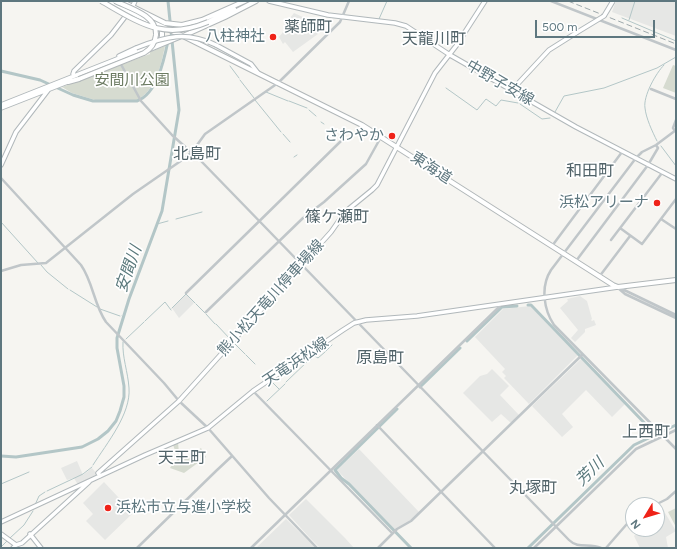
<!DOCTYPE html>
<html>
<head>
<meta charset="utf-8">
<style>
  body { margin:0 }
  #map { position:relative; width:677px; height:549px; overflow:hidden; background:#f6f5f1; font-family:Figtree,sans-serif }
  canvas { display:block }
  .frame { position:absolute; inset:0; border:2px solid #5e777f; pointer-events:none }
  .north { position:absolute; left:625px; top:497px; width:40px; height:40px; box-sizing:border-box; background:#fff; border:1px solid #bfc9cc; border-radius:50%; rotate:232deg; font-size:11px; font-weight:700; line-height:16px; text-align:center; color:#5e777f }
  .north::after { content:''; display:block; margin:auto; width:14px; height:18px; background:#ef2218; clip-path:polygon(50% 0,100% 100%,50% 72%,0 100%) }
  .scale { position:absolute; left:535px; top:20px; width:120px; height:18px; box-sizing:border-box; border:2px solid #5e777f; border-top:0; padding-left:5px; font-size:12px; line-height:14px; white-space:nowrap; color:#5e777f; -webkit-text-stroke:3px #fff; paint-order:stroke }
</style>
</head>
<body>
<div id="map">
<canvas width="677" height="549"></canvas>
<div class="frame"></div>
<div class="north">N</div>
<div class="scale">500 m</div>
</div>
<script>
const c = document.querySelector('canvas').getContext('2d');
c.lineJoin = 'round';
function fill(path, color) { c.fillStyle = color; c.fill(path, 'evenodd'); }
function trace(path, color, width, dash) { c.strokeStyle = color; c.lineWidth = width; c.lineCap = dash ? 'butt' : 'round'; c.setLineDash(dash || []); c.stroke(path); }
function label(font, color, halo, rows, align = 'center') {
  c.font = font + ' Figtree,"Noto Sans JP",sans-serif'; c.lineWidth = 3.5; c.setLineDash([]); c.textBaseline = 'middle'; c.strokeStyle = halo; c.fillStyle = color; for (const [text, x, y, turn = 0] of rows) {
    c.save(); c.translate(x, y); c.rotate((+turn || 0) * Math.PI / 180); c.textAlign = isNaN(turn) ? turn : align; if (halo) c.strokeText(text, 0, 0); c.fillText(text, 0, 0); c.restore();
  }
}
const built = new Path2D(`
  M616,1h60v35l-64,-24z
  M294,13l13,6 11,15 -25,18 -8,-10 -2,2 -4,-7 4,-5 3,-7v-2z
  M186,294l8,9 -15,15 -7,-10z
  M580,296l7,5 5,18 -1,1 1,1 2,-1 2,5 -11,4v3l-10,10 -4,-4 7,-8 -18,-22 8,-7 -1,-2z
  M530,306l48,49 -49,49 -25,-26 2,-2 -4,-4 3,-3 -30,-32 28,-28z
  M581,359l44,45 -13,13 -26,-27 -24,24 11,13 -11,10 -30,-31z
  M492,369l17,17 -9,9 19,20 -8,8 -10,-9 -9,8 -29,-29 17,-17 7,-2z
  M359,449l60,63 -12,11 -13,7 -57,-60z
  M77,461l6,14 9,-7 5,6 -6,5 -13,6 -4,-7 -7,2 -6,-12z
  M104,482l29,31 -28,27 -19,-19 7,-7 -10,-11z
  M306,499l39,39 9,10h-34l-11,-11 -20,-22z
  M665,513l11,18 -10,6 2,11h-28l-6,-12 7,-7h16v-11z
  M286,519l30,29h-60z`);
const green = new Path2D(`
  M165,46c-4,19 -9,44 -28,54h-42l-23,-7 -10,-6 88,-33v-2z
  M673,65l3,1v27l-13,-5z
  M178,442l1,12 5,4 14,-1 -1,-6 4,-3 5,9 -22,16 -14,-5c2,-4 6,-5 8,-10l-5,-13z
  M676,508v19l-8,-15z`);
const stream = new Path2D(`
  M622,18l54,23
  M379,19l8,-18
  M629,20l6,-19
  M230,66l9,12
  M240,80l14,18
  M446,88l31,22 9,-11 10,7 5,-6 17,3
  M266,92l22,9
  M255,100l26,32
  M289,101l18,7
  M520,104l22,15 8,-1
  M309,110l7,6
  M555,112l9,-16 40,-8 53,-20 19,-11
  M321,122l3,2
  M283,134l7,8
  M657,141c-5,-10 -11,-23 -12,-33 -2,-12 11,-35 19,-43
  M661,146l15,20
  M294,157l3,-2
  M176,219l26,-7
  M1,222l37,41
  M157,224l11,-3
  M41,265l6,7 21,17
  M70,290l27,17
  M196,304l9,9
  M172,308l14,-14 9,9
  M100,309l20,7
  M206,314l9,10
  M122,316l1,1
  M145,321l20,-19 6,8
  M216,324l15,16
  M126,339l18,-17
  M234,343l11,11
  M326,351l6,-6
  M246,355l9,9
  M311,360l4,-4 3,2 7,-6
  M271,381l8,8
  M286,382l23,-22
  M267,401l18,-17
  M93,465c14,-22 38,-51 36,-77 -1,-16 -7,-31 -6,-46
  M1,484l28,-12
  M47,491l36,-17 9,-7
  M35,505l4,-9 6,-4
  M10,538l14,-13 9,-14
  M1,547l6,-6`);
const river = new Path2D(`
  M1,71l39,9 33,15 20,6h44c20,-7 27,-41 31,-60
  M528,305h3l125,130
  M467,341l35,-34 15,-1
  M420,387l40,-39
  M397,409l-62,61 6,8 8,6 62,64
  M1,456l15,1 66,-10 16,-8 10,-8 8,-10 4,-10 4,-14v-11l-7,-38v-10l12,-39 33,-88 17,-101 -11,-109
  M528,548l106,-103 42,-20`);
const minor = new Path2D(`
  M551,1l125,49
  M117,57l24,44 31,34 29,26 368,379c9,9 20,3 32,8
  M651,89l25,10
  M676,130l-20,15 -14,7 -6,6 -85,112c-11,17 -7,40 3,55l122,124
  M675,131l-2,-3 3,-8
  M1,178l80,87c12,17 13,40 25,57l58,61 15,18 29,27 61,70 48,50
  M661,219l15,10
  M620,228l22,16 34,-45
  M611,240l51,-67
  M552,246l70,-94
  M576,261l72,-96 10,-17 -2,-3
  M1,271l20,-6 25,-2 87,-69 52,-36 7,-6 13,-18 73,-51 62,-61 9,-21
  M599,277l31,-41
  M618,288l7,6 51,24
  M620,288l56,27
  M186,293l156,-153
  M206,312l97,-94 21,-16 42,-38 15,-27
  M253,391l139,142
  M377,425l118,123
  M655,505l12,-6 9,-8
  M137,548l79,-77 16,-15
  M251,548l248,-241 1,-3
  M378,548l19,-19 14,-8 171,-166
  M534,548l102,-99 40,-19
  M606,548l27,-31`);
const major = new Path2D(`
  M269,1l59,14 67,8 11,3 44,29 126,72 100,52
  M132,8l3,-7
  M216,45l35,19 7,9
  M151,49l29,-12
  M119,56l17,-8
  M74,76l-1,-2 1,-3 37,-36 17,-22
  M512,90l37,-40 27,-17
  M1,105l164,-65
  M1,108l69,-27
  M1,165l15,-33 33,-43
  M100,476l-2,-3 81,-72 152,-169 14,-20 27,-22 5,-5 58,-112 21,-27 29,-45
  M1,522l144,-67 63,-27 45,-37 90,-61 11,-7 12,-3 51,-4 201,-29
  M1,534l15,11
  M30,534l11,14
  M13,548l3,-3 6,-2 67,-61`);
const highway = new Path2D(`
  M106,1c25,13 51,23 77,35l179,89 251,160 5,2 58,-7
  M121,1l44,22 17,2 20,-5 43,-19
  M208,22l26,-13
  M183,36l42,-19 31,-16
  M156,44l6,-7v-6l-2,-3
  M68,82l11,-3`);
const rail = new Path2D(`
  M568,1l108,43`);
const majorBridge = new Path2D(`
  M576,33l28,-17 9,-15
  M136,48c30,-12 50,-17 80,-3`);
const highwayBridge = new Path2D(`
  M101,1c39,22 62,40 107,21
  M79,79l65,-26c7,-4 11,-9 12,-18 1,-20 -27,-27 -41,-34`);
const markers = [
  [273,37,4,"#ef2218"],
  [392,136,4,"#ef2218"],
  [657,203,4,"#ef2218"],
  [108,508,4,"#ef2218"]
];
const poiNames = [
  ["八柱神社",265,37],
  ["さわやか",384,136],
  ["浜松アリーナ",649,203],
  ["浜松市立与進小学校",116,508,"left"]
];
const parkNames = [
  ["安間川公園",132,81]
];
const streetNames = [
  ["中野子安線",500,83,30],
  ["東海道",431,168,33],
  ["熊小松天竜川停車場線",271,298,-48],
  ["天竜浜松線",296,362,-34]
];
const neighbourhoodNames = [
  ["薬師町",308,27],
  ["天龍川町",434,39],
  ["北島町",197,154],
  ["和田町",590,171],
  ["篠ケ瀬町",337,217],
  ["原島町",380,358],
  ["上西町",646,432],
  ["天王町",182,458],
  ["丸塚町",533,488]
];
const waterNames = [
  ["安間川",129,269,-71],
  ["芳川",590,472,-44]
];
fill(built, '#e6e7e5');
fill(green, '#d6dbd0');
trace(stream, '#b3c6c7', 1);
trace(river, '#b3c6c7', 3);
trace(major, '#b1b8bb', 5.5);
trace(highway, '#b1b7b9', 6);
trace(minor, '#c0c6c9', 2.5);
trace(major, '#fff', 3.5);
trace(highway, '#fff', 4);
trace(rail, '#9da8ab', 1, [6, 3]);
trace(majorBridge, '#b1b8bb', 5.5, []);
trace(highwayBridge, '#b1b7b9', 6, []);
trace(majorBridge, '#fff', 3.5);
trace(highwayBridge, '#fff', 4);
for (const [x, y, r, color] of markers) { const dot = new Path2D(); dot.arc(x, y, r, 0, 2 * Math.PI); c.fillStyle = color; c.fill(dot); trace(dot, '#fff', 1.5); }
label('15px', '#5e777f', '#fff', poiNames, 'right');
label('15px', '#6c7b62', '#fff', parkNames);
label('15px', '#5e777f', '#fff', streetNames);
label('16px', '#516369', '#fff', neighbourhoodNames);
label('italic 16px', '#59787b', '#fff', waterNames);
</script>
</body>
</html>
